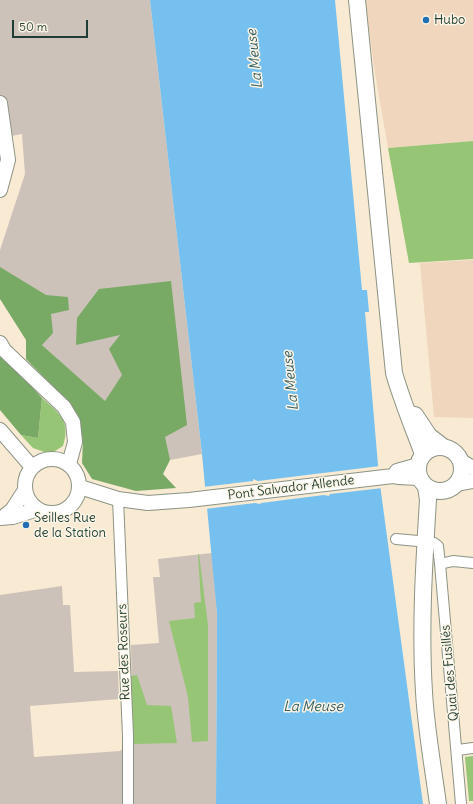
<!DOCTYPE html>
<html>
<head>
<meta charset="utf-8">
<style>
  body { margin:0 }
  #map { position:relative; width:473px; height:804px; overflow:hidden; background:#f8ead3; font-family:Delius,sans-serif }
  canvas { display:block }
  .scale { position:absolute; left:12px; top:20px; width:76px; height:18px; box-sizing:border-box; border:2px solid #1f3d34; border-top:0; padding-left:5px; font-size:12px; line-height:14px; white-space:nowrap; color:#1f3d34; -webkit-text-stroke:3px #fcf5e5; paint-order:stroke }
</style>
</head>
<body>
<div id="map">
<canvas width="473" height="804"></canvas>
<div class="scale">50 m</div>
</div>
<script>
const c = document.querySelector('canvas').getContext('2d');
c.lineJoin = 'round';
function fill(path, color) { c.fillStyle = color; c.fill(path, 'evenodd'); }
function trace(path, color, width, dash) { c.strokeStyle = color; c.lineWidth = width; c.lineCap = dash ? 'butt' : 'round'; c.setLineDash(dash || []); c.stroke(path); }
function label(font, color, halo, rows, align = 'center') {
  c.font = font + ' Delius,sans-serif'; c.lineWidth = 3; c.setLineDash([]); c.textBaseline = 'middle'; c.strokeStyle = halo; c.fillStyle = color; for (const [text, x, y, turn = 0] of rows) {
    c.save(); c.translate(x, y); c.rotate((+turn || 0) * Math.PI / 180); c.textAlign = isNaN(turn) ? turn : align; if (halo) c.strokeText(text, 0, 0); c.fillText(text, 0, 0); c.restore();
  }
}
const built = new Path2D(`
  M365,0h108v141l-85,7 -13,-75z
  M473,260v158l-39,-1 -14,-154z`);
const industrial = new Path2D(`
  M0,0h150l52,454 -32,6 -128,-115 -42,-73v-22l25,-76 -3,-40 -22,4z
  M212,553l5,61 -1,190h-216v-209l62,-9 1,19h7l4,67 44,-1 1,28 -89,7 4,51 86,-6 8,-6 5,-1 -2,-99 28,-2 -6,-66h7l-2,-18z`);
const green = new Path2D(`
  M473,141v118l-64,4 -21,-115z
  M42,398c18,16 29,23 21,48l-13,8 -17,-6 -12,-13 17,3z
  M198,554h1l9,71v116l-16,1 -4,-45 -19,-76 26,-3 -1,-15 7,-1z
  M137,675l10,30 24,1 6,37 -44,1 -2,-68z
  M473,756v45h-4l-4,-44z`);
const forest = new Path2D(`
  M0,267l46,28 22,2 1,13 -18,4 2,19 -11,12 63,56 17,-26 -13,-26 11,-14 -44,10 1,-27 22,-29 72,-8 16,144 -22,12 5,23 -7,14 13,14 -40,3 -44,-12 -10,-16 1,-23 -11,-34 -46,-47v-19l-26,-41z
  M0,352l42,46 -4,40 -17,-3 -21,-25z`);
const water = new Path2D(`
  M150,0h185l27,290h5l2,22h-4l14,165 44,327h-207l1,-190 -15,-160z`);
const pier = new Path2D(`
  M380,466l3,22 -53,6 -1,2 -5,-1 -63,8 -1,1 -5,-1 -50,6 -2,-22 50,-6v-2l5,2z`);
const street = new Path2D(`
  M118,499l10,237v68
  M396,539l22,2
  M434,543l4,3 2,18 21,240
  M440,564l13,-3 20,2
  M458,750l15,-2`);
const secondary = new Path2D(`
  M0,103l8,57 -8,30
  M0,343l4,7 60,57 9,15 2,20 -6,22
  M0,430l32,37
  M25 486a27 27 0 1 1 54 0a27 27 0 1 1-54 0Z
  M461,461l12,7
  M395,474l2,-3 21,-6
  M456,484l17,-3
  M80,487l38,12 30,4 41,-3 204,-24 5,1 21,1
  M0,518l13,-1 25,-8
  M2,518l10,-8 13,-20`);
const primary = new Path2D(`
  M357,0l37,373c8,28 19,54 29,81
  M415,415l14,21 13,10
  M418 469a22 22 0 1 1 44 0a22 22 0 1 1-44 0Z
  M426,487l2,13c-4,64 -8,128 -4,192 2,37 9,75 14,112`);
const markers = [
  [426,20,4,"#1f6fb2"],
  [26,525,4,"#1f6fb2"]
];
const poiNames = [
  ["Hubo",434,20],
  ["Seilles Rue",34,518],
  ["de la Station",34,533]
];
const streetNames = [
  ["Pont Salvador Allende",291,488,-7],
  ["Rue des Roseurs",124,652,-92],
  ["Quai des Fusillés",450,673,-95]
];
const waterNames = [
  ["La Meuse",255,59,-96],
  ["La Meuse",291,381,-96],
  ["La Meuse",313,707]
];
fill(built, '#efd6bc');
fill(industrial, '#cdc2b9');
fill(green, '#95c575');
fill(forest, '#78aa66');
fill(water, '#75c0ef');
fill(pier, '#f8ead3');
trace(street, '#8c9484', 12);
trace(secondary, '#8c9484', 16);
trace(primary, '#8c9484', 18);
trace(street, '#fff', 10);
trace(secondary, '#fff', 14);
trace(primary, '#fff', 16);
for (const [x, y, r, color] of markers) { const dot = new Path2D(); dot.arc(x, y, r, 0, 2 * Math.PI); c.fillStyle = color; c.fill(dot); trace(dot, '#fcf5e5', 1.5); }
label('13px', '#1f3d34', '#fcf5e5', poiNames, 'left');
label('13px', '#1f3d34', '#fcf5e5', streetNames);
label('italic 14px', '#345e63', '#fcf5e5', waterNames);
</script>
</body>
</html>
